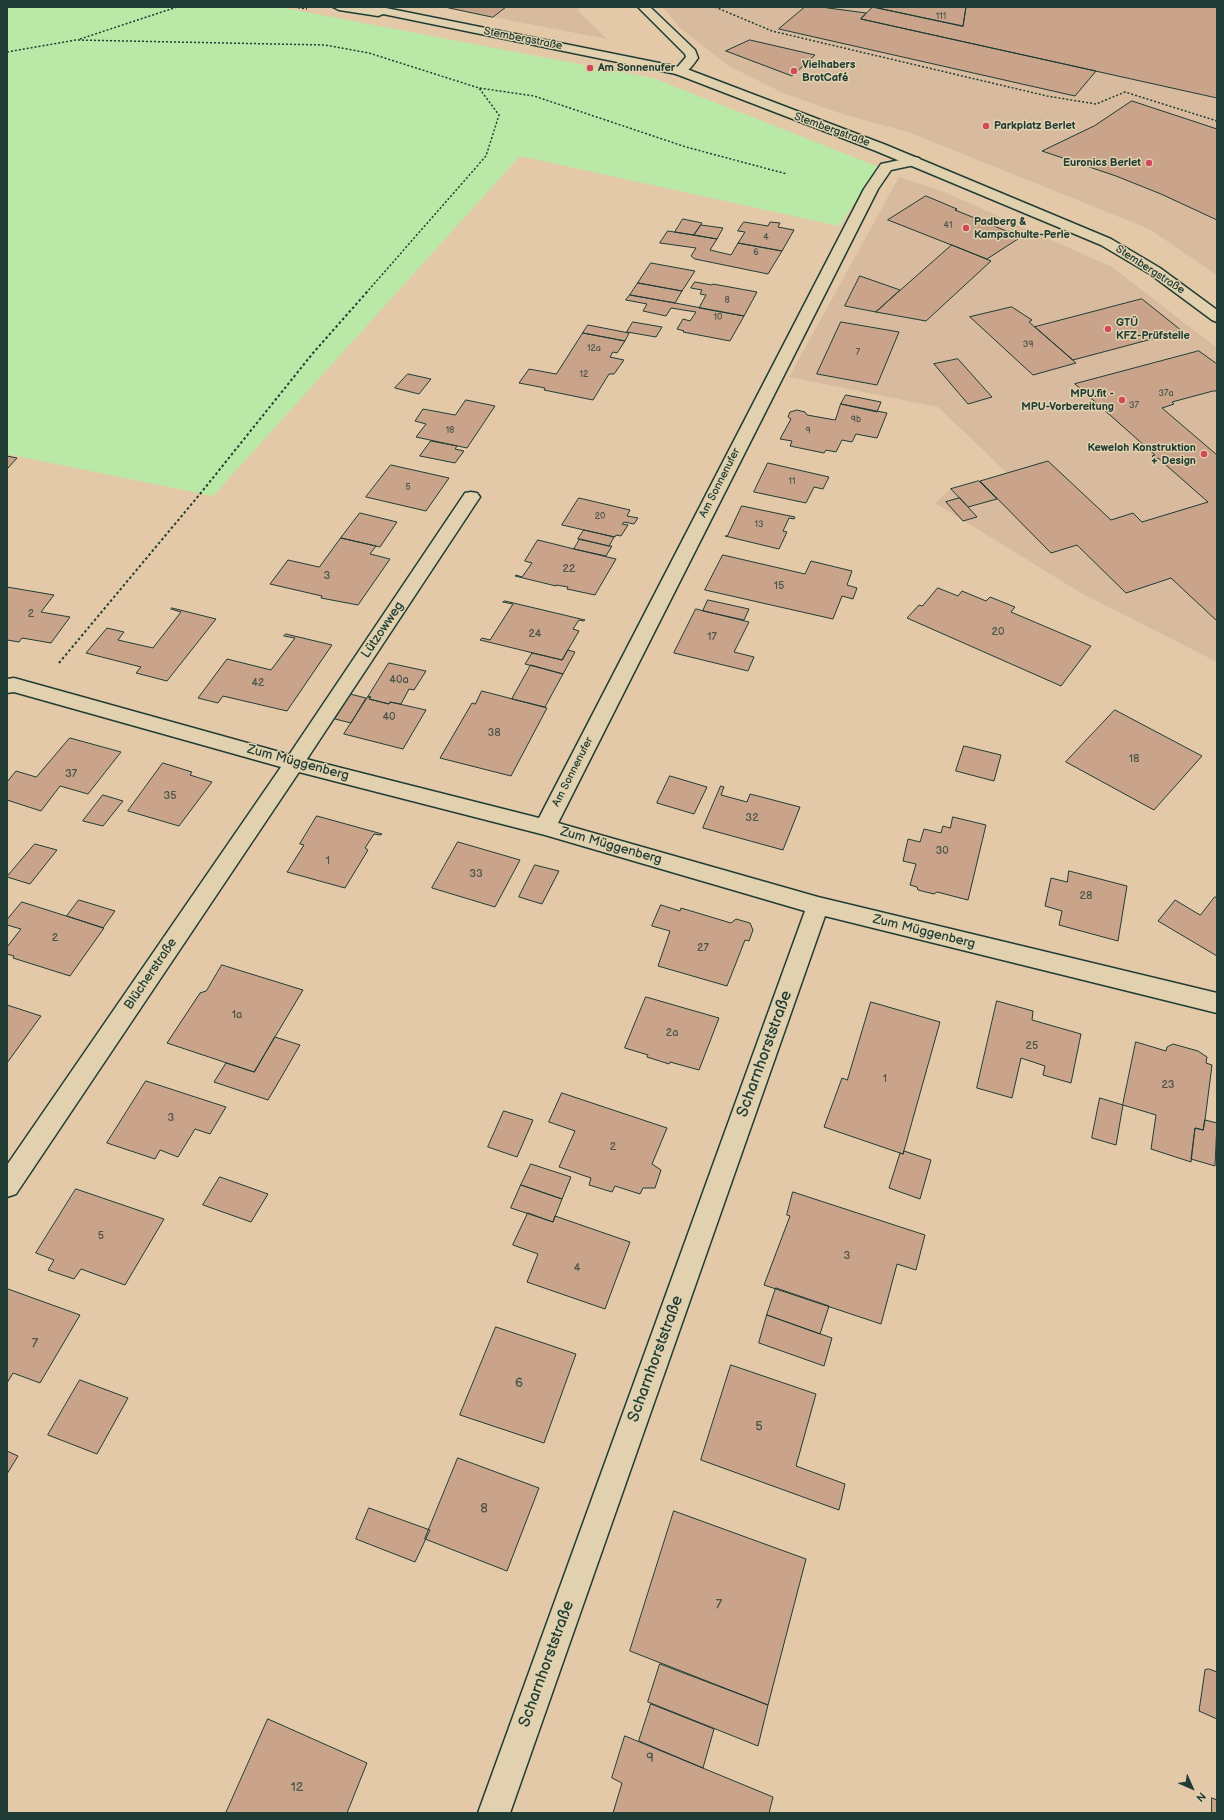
<!DOCTYPE html>
<html>
<head>
<meta charset="utf-8">
<style>
  body { margin:0 }
  #map { position:relative; width:1224px; height:1820px; overflow:hidden; background:#e4c9a9; font-family:"Balsamiq Sans",sans-serif }
  canvas { display:block }
  .frame { position:absolute; inset:0; border:8px solid #1f3d34; pointer-events:none }
  .north { position:absolute; left:1172px; top:1768px; width:40px; height:40px; -webkit-text-stroke:3px #e2d1ae; paint-order:stroke; rotate:135deg; font-size:11px; font-weight:700; line-height:16px; text-align:center; color:#1f3d34 }
  .north::after { content:''; display:block; margin:auto; width:14px; height:18px; background:#1f3d34; clip-path:polygon(50% 0,100% 100%,50% 72%,0 100%) }
</style>
</head>
<body>
<div id="map">
<canvas width="1224" height="1820"></canvas>
<div class="frame"></div>
<div class="north">N</div>
</div>
<script>
const c = document.querySelector('canvas').getContext('2d');
c.lineJoin = 'round';
function fill(path, color) { c.fillStyle = color; c.fill(path, 'evenodd'); }
function trace(path, color, width, dash) { c.strokeStyle = color; c.lineWidth = width; c.lineCap = dash ? 'butt' : 'round'; c.setLineDash(dash || []); c.stroke(path); }
function label(font, color, halo, rows, align = 'center') {
  c.font = font + ' "Balsamiq Sans",sans-serif'; c.lineWidth = 3; c.setLineDash([]); c.textBaseline = 'middle'; c.strokeStyle = halo; c.fillStyle = color; for (const [text, x, y, turn = 0] of rows) {
    c.save(); c.translate(x, y); c.rotate((+turn || 0) * Math.PI / 180); c.textAlign = isNaN(turn) ? turn : align; if (halo) c.strokeText(text, 0, 0); c.fillText(text, 0, 0); c.restore();
  }
}
const built = new Path2D(`
  M440,7h142l-5,3 30,29z
  M663,7h554v268l-68,-46 -241,-97 -66,-18 -59,-21 -54,-27 -48,-37z
  M899,177l43,14 170,76 105,81v314l-136,-69 -146,-90 16,-14 56,-16 -69,-66 -149,-30z`);
const green = new Path2D(`
  M7,7h272l374,71 226,89 -40,59 -319,-70 -307,340 -206,-42z`);
const building = new Path2D(`
  M445,7h61l-13,10z
  M805,7h16l45,6 -5,6 235,52 -21,25 -296,-67z
  M873,7h93l-3,19z
  M873,7l90,19 3,-19h251v91l-356,-79z
  M750,40l65,15 -23,21 -66,-25z
  M1132,101l85,28v91l-56,-26 -45,-18 -74,-25 52,-25z
  M926,196l31,13 -2,1 66,27 -34,22 -99,-39z
  M683,219l19,4 -8,12 -19,-3z
  M744,222l24,4 2,-4 10,1 -2,4 16,3 -12,21 -44,-8 7,-11 -7,-1z
  M701,225l22,3 -6,11 -23,-4z
  M668,231l49,8 -7,11 21,5 7,-12 44,8 -14,23 -73,-15 -4,-3 5,-8 -36,-5z
  M952,245l39,16 -65,60 -50,-9z
  M651,263l44,8 -13,20 -44,-8z
  M860,276l40,14 -24,22 -31,-6z
  M695,282l17,3 1,-1 44,8 -13,24 -45,-8 7,-13 -6,-1 2,-4 -11,-2z
  M638,283l44,8 -7,12 -45,-8z
  M630,295l45,8 69,13 -14,25 -47,-9 1,-1 -7,-2 6,-10 7,2 6,-9 -25,-4 -5,8 -23,-5 4,-7 -21,-4z
  M1142,299l40,32 -109,29 -38,-33z
  M1012,307l20,13 -3,2 47,41 -43,12 -63,-58z
  M633,322l29,5 -6,10 -29,-5z
  M841,322l58,10 -22,53 -60,-11z
  M588,325l41,8 -4,8 -42,-8z
  M583,333l42,8 -8,12 -4,-1 -3,5 14,3 -10,14h-5l-16,26 -49,-10 1,-2 -26,-5 10,-14 27,5z
  M1199,351l18,13v27h-4l-41,11 2,2 -12,4 55,47v166l-46,-43 -45,15 -49,-48 -26,8 -71,-72 68,-20 63,59 22,-7 9,9 66,-20 -50,-44 -3,1 -3,-3 3,-1 -80,-71z
  M958,359l34,38 -24,7 -34,-40z
  M408,374l23,5 -12,15 -24,-6z
  M846,395l35,7 -4,10 -36,-8z
  M466,400l29,6 -28,42 -51,-11 10,-13 -11,-3 8,-12 32,6z
  M841,404l46,9 -10,25 -21,-4 -4,8 -10,-2 -6,12 -10,-2 -2,3 -34,-7 2,-5 -12,-2 11,-20 -3,-2 2,-5 7,-2 8,2 2,3 28,5z
  M431,441l26,5 -2,3 9,2 -9,12 -35,-7z
  M7,456l10,2 -9,10h-1z
  M768,463l61,14 -6,12 -9,-2 -8,16 -52,-11z
  M391,465l58,13 -23,33 -60,-14z
  M979,481l18,18 -29,8 -17,-18z
  M579,498l51,12 -3,6 11,2 -4,6 -10,-2 -2,2 6,1 -7,11 -5,-1 -1,2 -53,-12z
  M960,498l8,9 9,10 -14,4 -17,-19z
  M742,506l53,11 -1,2 -5,-1 -6,13 4,1 -8,17 -54,-13h2z
  M360,513l37,9 -17,25 -39,-9z
  M584,530l30,7 -5,9 -31,-7z
  M341,538l35,8 -6,8 20,5 -32,46 -37,-7 1,-2 -52,-12 18,-24 31,7z
  M580,539l29,7h3l-6,10 -32,-7z
  M538,540l36,9 42,10 -21,36 -28,-6 1,-2 -12,-2v1l-41,-10 1,-1 6,2 10,-14 -7,-2z
  M723,555l82,19 6,-13 41,10 -5,14 10,3 -4,11 -11,-3 -9,23 -128,-29z
  M7,587l47,8 -13,17 29,5 -19,26 -29,-5 -3,4 -12,-2z
  M938,588l20,8 4,-5 24,10 4,-4 25,10 -4,5 80,34 -30,40 -154,-68 12,-13 3,1z
  M708,600l41,9 -5,11 -41,-9z
  M505,601l80,19 -1,1 -5,-1 -6,9 6,2 -17,29 -82,-20 2,-2 8,2 23,-36 -10,-2z
  M172,608l44,11 -49,62 -31,-8 5,-6 -55,-14 21,-25 17,4 -6,8 35,8 28,-36 -10,-3z
  M696,609l53,13 -15,30 20,5 -6,14 -74,-18z
  M286,634l46,11 -45,66 -64,-15 -5,7 -20,-5 29,-39 44,11 24,-32 -11,-2z
  M568,650l7,2 -12,22 -38,-10 7,-11 30,7z
  M389,663l37,8 -12,19 -5,-1 -8,15 -11,-2 -1,2 -20,-5 2,-2h-3z
  M531,665l32,9 -18,33 -33,-8z
  M482,691l65,17 -36,68 -71,-18 32,-55 3,1z
  M350,694l16,4 -15,25 -16,-4z
  M368,697h3l-2,2 20,5 1,-2 36,8 -23,39 -59,-15z
  M1115,710l87,46 -48,54 -88,-48z
  M70,738l51,14 -33,42 -28,-8 -19,25 -34,-11v-18l9,-11 20,6z
  M964,746l37,9 -7,26 -38,-10z
  M163,763l29,9 -2,3 22,7 -33,44 -51,-15z
  M670,776l37,11 -13,27 -37,-11z
  M721,786l3,1 -3,8 26,7 3,-8 50,13 -17,43 -80,-22z
  M103,795l20,6 -20,25 -20,-5z
  M317,816l65,18 -2,1 -6,-1 -9,14 3,2 -23,38 -58,-16 17,-27 -4,-1z
  M953,817l33,8 -18,75 -31,-8 -3,2 -16,-4 -1,-3 -7,-2 6,-21 -13,-3 5,-22 12,3 4,-13 17,4 2,-7 7,2z
  M458,842l62,18 -25,47 -63,-19z
  M35,844l22,6 -27,34 -23,-7z
  M535,865l24,6 -17,33 -23,-7z
  M1069,871l58,15 -9,55 -59,-16 3,-14 -17,-5 6,-28 16,4z
  M1215,897l2,1v58l-59,-35 17,-21 25,15z
  M79,900l36,11 -12,17 -36,-12z
  M22,902l82,26 -34,48 -57,-18 1,-2 -7,-2v-7l14,-18 -14,-4v-5z
  M661,905l19,6 1,-3 50,15 5,-4 14,4 3,7 -4,11 -4,-1 -18,46 -69,-20 12,-35 -18,-5z
  M222,965l81,25 -49,82 -87,-29 33,-50 6,-2z
  M646,997l73,21 -20,52 -29,-8 -1,2 -22,-7 1,-2 -23,-7z
  M997,1001l36,10 -1,9 49,14 -10,49 -28,-8 2,-9 -24,-8 -9,40 -35,-10z
  M871,1002l69,20 -37,132 -79,-27 18,-49 5,2z
  M7,1005l34,11 -34,47z
  M275,1037l25,8 -32,55 -54,-18 12,-19 28,9z
  M1136,1042l30,9 1,-4 6,-3 25,7 9,6 -1,6 6,2 -7,55 -2,10 -8,-2 -4,34 -40,-13 5,-34 -33,-10z
  M146,1081l80,26 -16,27 -15,-5 -17,28 -18,-7 -5,9 -48,-16z
  M562,1093l105,35 -15,36 9,6 -6,18h-12l-3,6 -25,-8 -3,6 -23,-7 2,-7 -32,-11 16,-36 -26,-9z
  M1100,1098l23,7 -7,40 -24,-7z
  M504,1111l29,9 -16,37 -29,-10z
  M1205,1120l12,3 -2,43 -24,-7 4,-31 8,2z
  M904,1151l27,9 -11,39 -31,-11 11,-35 3,1z
  M531,1164l40,13 -9,22 -41,-14z
  M220,1177l48,17 -17,28 -48,-17z
  M521,1185l41,14 -9,23 -42,-14z
  M76,1189l88,30 -39,66 -44,-16 -7,10 -26,-9 6,-10 -18,-7z
  M793,1192l132,43 -9,35 -19,-6 -16,60 -117,-39 26,-69 -3,-1z
  M528,1213l25,9 2,-6 75,26 -25,67 -78,-27 11,-28 -25,-9z
  M776,1288l53,18 -9,28 -53,-19z
  M8,1289l72,26 -40,68 -27,-10 -6,10v-92z
  M767,1315l65,23 -8,28 -65,-23z
  M496,1327l80,27 -32,89 -84,-28z
  M731,1365l85,29 -20,72 49,18 -6,26 -138,-50z
  M80,1380l48,18 -31,56 -49,-19z
  M7,1451l11,5 -11,18z
  M458,1458l81,30 -32,83 -82,-32z
  M369,1508l61,22 -15,32 -59,-23z
  M674,1511l132,48 -38,146 -138,-54z
  M660,1664l108,41 -10,41 -110,-44z
  M1209,1669l8,3v47l-18,-8 6,-41z
  M651,1704l63,25 -11,39 -64,-27z
  M268,1719l99,44 -20,50h-121z
  M625,1736l148,61 -4,16h-156l9,-30 -10,-5z
  M1212,1798l5,2v13h-5z`);
const pathFar1 = new Path2D(`
  M294,7l13,2
  M715,7l57,24 275,65 49,8 29,-12 92,29
  M80,39l97,-32
  M7,52l69,-12 249,5 44,8 110,35 55,8 152,51 101,27
  M366,293l120,-137 13,-41 -20,-27`);
const path = new Path2D(`
  M59,663l141,-169 113,-141 54,-61`);
const service = new Path2D(`
  M471,492l6,1 3,4 -179,271 -7,2 -7,-2 -3,-5 3,-5 178,-265z`);
const minor = new Path2D(`
  M638,7h12l45,43 3,8c-5,7 -12,18 -22,16l-2,-3 12,-14 -1,-3z
  M914,157l5,1 2,3 -2,3 -28,6 -13,19 -320,634 260,74 399,96v20l-392,-97 -315,897h-32l327,-902 -260,-76 -246,-63 -283,422 -9,3v-32l274,-398 -267,-75 -7,1v-14l7,-1 280,78 245,62 325,-629 17,-25z`);
const tertiary = new Path2D(`
  M333,7h48l303,61 202,77 225,94 49,29 57,42v12l-5,-2 -62,-46 -49,-29 -225,-94 -200,-77 -293,-60 -5,2 -39,-6z`);
const markers = [
  [590,68,4,"#d1495b"],
  [794,71,4,"#d1495b"],
  [986,126,4,"#d1495b"],
  [1149,163,4,"#d1495b"],
  [966,228,4,"#d1495b"],
  [1108,329,4,"#d1495b"],
  [1122,400,4,"#d1495b"],
  [1204,454,4,"#d1495b"]
];
const farNumbernames = [
  ["111",941,17],
  ["41",948,226],
  ["4",766,238],
  ["6",756,253],
  ["8",727,301],
  ["10",718,318],
  ["39",1028,345],
  ["12a",594,349],
  ["7",858,353],
  ["12",584,375],
  ["37a",1166,394],
  ["37",1134,406],
  ["9b",856,420],
  ["18",450,431],
  ["9",808,431],
  ["11",792,482],
  ["5",408,488],
  ["20",600,517],
  ["13",759,525]
];
const farStreetnames = [
  ["Stembergstraße",523,39,11],
  ["Stembergstraße",832,130,20],
  ["Stembergstraße",1150,270,33],
  ["Am Sonnenufer",720,483,-63],
  ["Am Sonnenufer",573,772,-63]
];
const farPoinames = [
  ["Vielhabers",802,65],
  ["BrotCafé",802,78],
  ["Am Sonnenufer",598,68],
  ["Parkplatz Berlet",994,126],
  ["Euronics Berlet",1141,163,"right"],
  ["Padberg &",974,222],
  ["Kampschulte-Perle",974,235],
  ["GTÜ",1116,323],
  ["KFZ-Prüfstelle",1116,336],
  ["MPU.fit -",1114,394,"right"],
  ["MPU-Vorbereitung",1114,407,"right"],
  ["Keweloh Konstruktion",1196,448,"right"],
  ["+ Design",1196,461,"right"]
];
const numberNames = [
  ["22",569,569],
  ["3",327,576],
  ["15",779,586],
  ["2",31,614],
  ["20",998,632],
  ["24",535,634],
  ["17",712,637],
  ["40a",399,680],
  ["42",258,683],
  ["40",389,717],
  ["38",494,733],
  ["18",1134,759],
  ["37",71,774],
  ["35",170,796],
  ["32",752,818],
  ["30",942,851],
  ["1",328,861],
  ["33",476,874],
  ["28",1086,896],
  ["2",55,938],
  ["27",703,948],
  ["1a",237,1015],
  ["2a",672,1033],
  ["25",1032,1046],
  ["1",885,1079],
  ["23",1168,1085],
  ["3",171,1118],
  ["2",613,1147],
  ["5",101,1236],
  ["3",847,1256],
  ["4",577,1268]
];
const streetNames = [
  ["Lützowweg",383,630,-56],
  ["Zum Müggenberg",298,763,15],
  ["Zum Müggenberg",611,846,16],
  ["Zum Müggenberg",924,932,14],
  ["Blücherstraße",151,974,-56]
];
const nearNumbernames = [
  ["7",35,1344],
  ["6",519,1384],
  ["5",759,1427],
  ["8",484,1509],
  ["7",719,1605],
  ["9",650,1759],
  ["12",297,1788]
];
const nearStreetnames = [
  ["Scharnhorststraße",765,1054,-70],
  ["Scharnhorststraße",656,1359,-70],
  ["Scharnhorststraße",547,1664,-70]
];
fill(built, '#d8bb9e');
fill(green, '#bae8a6');
fill(building, '#caa38b');
trace(building, '#1f3d34', 1);
trace(service, '#1f3d34', 3);
trace(minor, '#1f3d34', 3);
trace(tertiary, '#1f3d34', 3);
trace(pathFar1, '#1f3d34', 1.5, [2, 2]);
trace(path, '#1f3d34', 2, [2.5, 2.5]);
fill(service, '#e2d1ae');
fill(minor, '#e2d1ae');
fill(tertiary, '#e2d1ae');
for (const [x, y, r, color] of markers) { const dot = new Path2D(); dot.arc(x, y, r, 0, 2 * Math.PI); c.fillStyle = color; c.fill(dot); trace(dot, '#e2d1ae', 1.5); }
label('9px', '#4a564a', null, farNumbernames);
label('11px', '#1f3d34', '#e2d1ae', farStreetnames);
label('bold 11px', '#1f3d34', '#e2d1ae', farPoinames, 'left');
label('11px', '#4a564a', null, numberNames);
label('13px', '#1f3d34', '#e2d1ae', streetNames);
label('13px', '#4a564a', null, nearNumbernames);
label('16px', '#1f3d34', '#e2d1ae', nearStreetnames);
</script>
</body>
</html>
